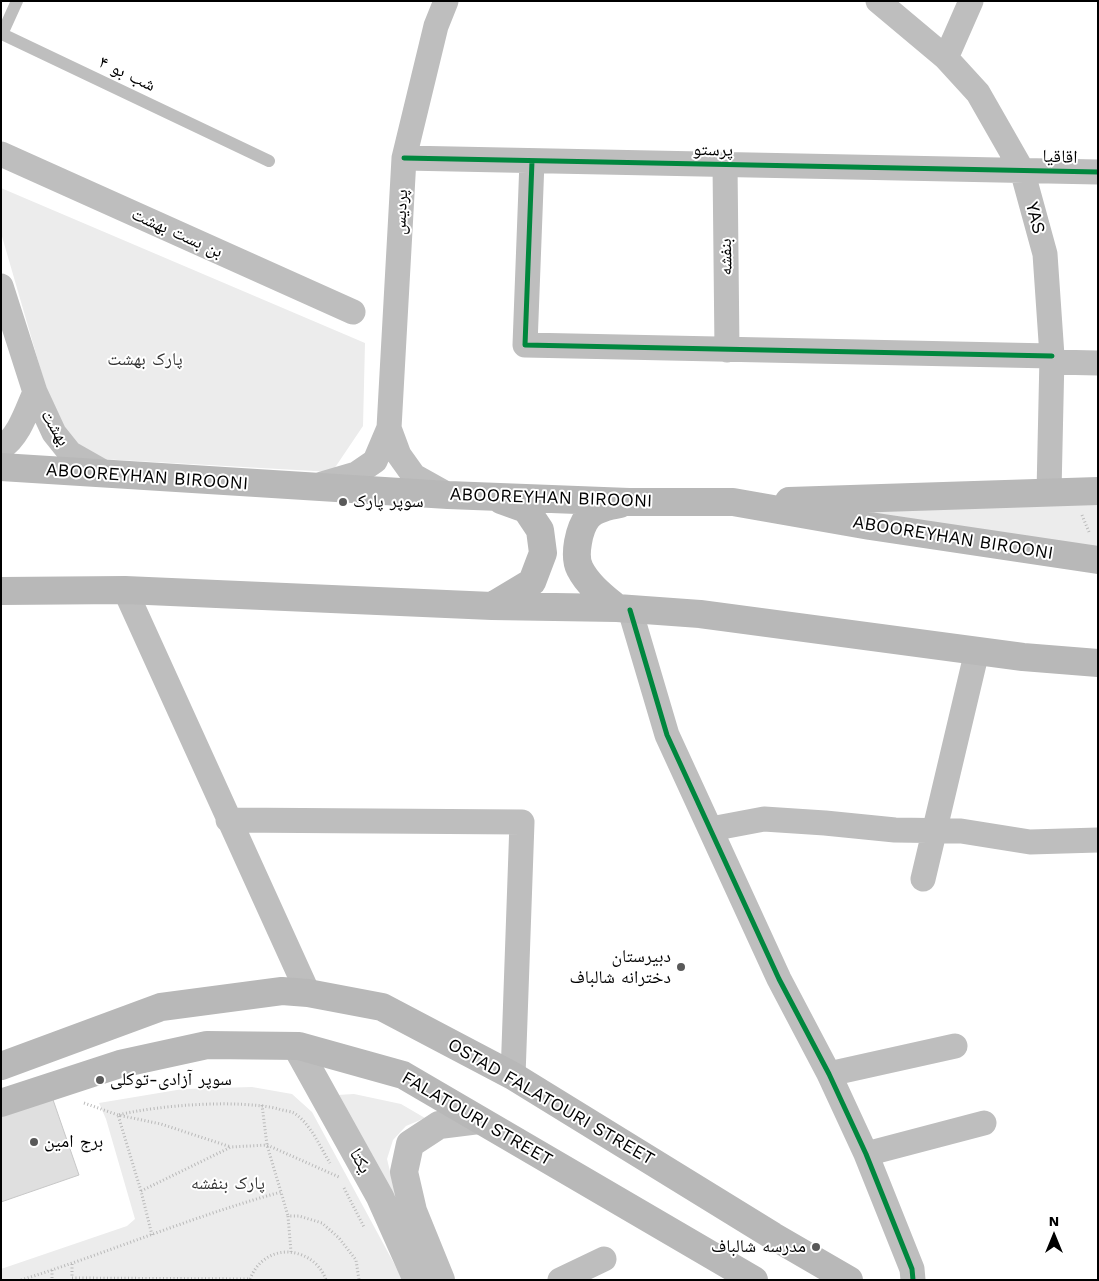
<!DOCTYPE html>
<html>
<head>
<meta charset="utf-8">
<style>
  body { margin:0 }
  #map { position:relative; width:1099px; height:1281px; overflow:hidden; background:#fff; font-family:"Work Sans",sans-serif }
  canvas { display:block }
  .frame { position:absolute; inset:0; border:2px solid #000; pointer-events:none }
  .north { position:absolute; left:1029px; top:1211px; width:50px; height:50px; -webkit-text-stroke:4px #fff; paint-order:stroke; rotate:0deg; font-size:14px; font-weight:700; line-height:20px; text-align:center; color:#000 }
  .north::after { content:''; display:block; margin:auto; width:18px; height:22px; background:#000; clip-path:polygon(50% 0,100% 100%,50% 72%,0 100%) }
</style>
</head>
<body>
<div id="map">
<canvas width="1099" height="1281"></canvas>
<div class="frame"></div>
<div class="north">N</div>
</div>
<script>
const c = document.querySelector('canvas').getContext('2d');
c.lineJoin = 'round';
function fill(path, color) { c.fillStyle = color; c.fill(path, 'evenodd'); }
function trace(path, color, width, dash) { c.strokeStyle = color; c.lineWidth = width; c.lineCap = dash ? 'butt' : 'round'; c.setLineDash(dash || []); c.stroke(path); }
function label(font, color, halo, rows, align = 'center') {
  c.font = font + ' "Work Sans","Noto Naskh Arabic",sans-serif'; c.lineWidth = 4; c.setLineDash([]); c.textBaseline = 'middle'; c.strokeStyle = halo; c.fillStyle = color; for (const [text, x, y, turn = 0] of rows) {
    c.save(); c.translate(x, y); c.rotate((+turn || 0) * Math.PI / 180); c.textAlign = isNaN(turn) ? turn : align; if (halo) c.strokeText(text, 0, 0); c.fillText(text, 0, 0); c.restore();
  }
}
const green = new Path2D(`
  M1,188l364,155 -2,83 -31,46 -266,-15 -65,-224z
  M1098,503v45l-255,-39z
  M252,1087l40,7 20,18 91,168h-402v-11l126,-43 8,-7 -29,-100 -7,-16 84,-14z
  M354,1094l47,10 24,14 -19,8 -13,14 -6,19 13,54 -63,-118z`);
const building = new Path2D(`
  M50,1091l29,84 -78,27v-93z`);
const path = new Path2D(`
  M1082,515l7,17
  M84,1103l34,12 43,9 70,23
  M262,1105l5,40 14,47
  M344,1188l20,39
  M141,1191l90,-44 36,-2 72,32
  M152,1235l-11,-44 -23,-76c41,-10 121,-16 161,-6 5,2 11,2 15,4 17,11 26,34 36,50
  M291,1252l-3,-36h11l23,7 17,15 17,22 3,20
  M72,1264v14
  M52,1270v10
  M72,1278l177,1
  M250,1279c3,-7 7,-14 14,-19 21,-17 54,-5 62,20
  M21,1280c87,-27 172,-64 260,-88l7,24`);
const service = new Path2D(`
  M17,1l-15,33 267,127`);
const minor = new Path2D(`
  M878,1l68,57 32,35 44,77 23,84 7,102 -3,136
  M946,58l25,-57
  M1,154l352,158
  M404,158l694,14
  M532,161l-7,184 527,11
  M725,164l2,186
  M1,286l34,106 19,41 16,20 37,21
  M1052,362l46,1
  M389,428l10,27 15,21 34,19
  M1,448c18,-11 26,-38 34,-56
  M322,484l34,-10 19,-13 14,-33 15,-270 32,-132 10,-25
  M125,590l183,403
  M630,610l37,125 112,244 50,95 37,80 46,115 1,11
  M228,820l294,2 -9,254
  M711,829l53,-10 61,4 70,7 66,1 69,11 68,-2
  M923,879l54,-228
  M829,1074l126,-28
  M866,1154l118,-31
  M560,1280l44,-21`);
const tertiary = new Path2D(`
  M296,1046l84,151 37,83
  M441,1280l-28,-69 -9,-39 6,-28 29,-19 40,-5`);
const secondary = new Path2D(`
  M1,467l447,28 181,7h104l137,24 228,34
  M789,501l309,-10
  M1,591l124,-1 367,16 125,2 83,6 323,43 75,6
  M492,606l40,-24 11,-29 -3,-23 -14,-21 -25,-9
  M617,608c-13,-11 -29,-23 -37,-39 -7,-13 -1,-41 8,-52 7,-8 21,-11 32,-13
  M1,1066l160,-59 121,-16 26,2 74,14 131,69 260,160 76,44
  M1,1103l119,-39 87,-19 92,1 104,29 351,205`);
const cycleway = new Path2D(`
  M404,158l694,14
  M532,161l-7,184 527,11
  M630,610l37,125 112,244 50,95 37,80 46,115 1,11`);
const markers = [
  [343,502,5,"#595959"],
  [681,967,5,"#595959"],
  [100,1080,5,"#595959"],
  [34,1142,5,"#595959"],
  [816,1247,5,"#595959"]
];
const streetNames = [
  ["شب بو ۴",127,74,25],
  ["پرستو",713,150,1],
  ["اقاقیا",1060,157,2],
  ["پردیس",401,212,-87],
  ["YAS",1035,218,75],
  ["بن بست بهشت",177,233,24],
  ["بنفشه",726,257,-91],
  ["بهشت",55,428,59],
  ["ABOOREYHAN BIROONI",147,477,4],
  ["ABOOREYHAN BIROONI",551,498,2],
  ["ABOOREYHAN BIROONI",953,538,9],
  ["OSTAD FALATOURI STREET",551,1102,30],
  ["FALATOURI STREET",477,1119,30],
  ["یکتا",360,1161,61]
];
const parkNames = [
  ["پارک بهشت",145,360],
  ["پارک بنفشه",228,1184]
];
const poiNames = [
  ["سوپر پارک",353,502],
  ["دبیرستان",671,957,"right"],
  ["دخترانه شالباف",671,978,"right"],
  ["سوپر آزادی-توکلی",110,1080],
  ["برج امین",44,1142],
  ["مدرسه شالباف",806,1247,"right"]
];
fill(green, '#ececec');
fill(building, '#dfdfdf');
trace(building, '#c7c7c7', 1);
trace(path, '#b9b9b9', 3, [1, 2.5]);
trace(service, '#bebebe', 12);
trace(minor, '#bebebe', 25);
trace(tertiary, '#bebebe', 28);
trace(secondary, '#b8b8b8', 28);
trace(cycleway, '#00873e', 5);
for (const [x, y, r, color] of markers) { const dot = new Path2D(); dot.arc(x, y, r, 0, 2 * Math.PI); c.fillStyle = color; c.fill(dot); trace(dot, '#fff', 2); }
label('18px', '#000', '#fff', streetNames);
label('18px', '#333', '#fff', parkNames);
label('18px', '#000', '#fff', poiNames, 'left');
</script>
</body>
</html>
